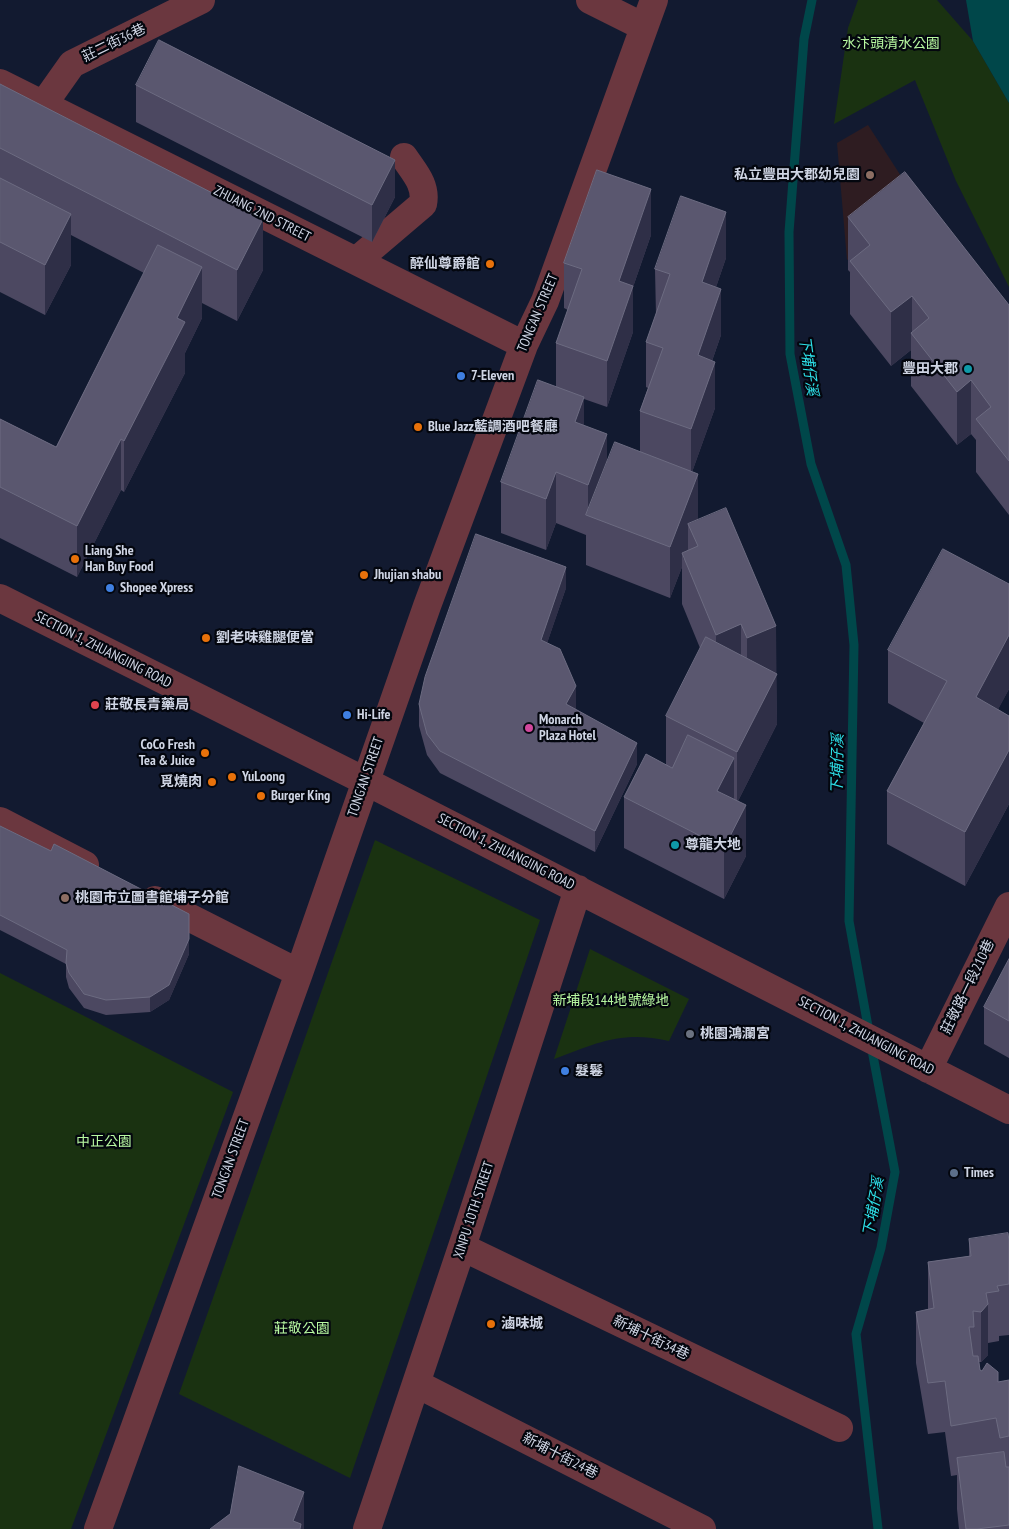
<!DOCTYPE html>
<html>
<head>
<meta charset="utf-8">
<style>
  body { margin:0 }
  canvas { display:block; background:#121a30 }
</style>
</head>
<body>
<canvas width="1009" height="1529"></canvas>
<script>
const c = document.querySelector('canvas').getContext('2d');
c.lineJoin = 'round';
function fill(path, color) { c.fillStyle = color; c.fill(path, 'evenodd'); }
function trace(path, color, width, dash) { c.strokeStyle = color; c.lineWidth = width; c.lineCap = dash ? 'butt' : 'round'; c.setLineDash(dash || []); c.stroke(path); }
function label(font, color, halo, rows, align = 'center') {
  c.font = font + ' "PT Sans Narrow","Noto Sans TC",sans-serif'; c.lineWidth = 4.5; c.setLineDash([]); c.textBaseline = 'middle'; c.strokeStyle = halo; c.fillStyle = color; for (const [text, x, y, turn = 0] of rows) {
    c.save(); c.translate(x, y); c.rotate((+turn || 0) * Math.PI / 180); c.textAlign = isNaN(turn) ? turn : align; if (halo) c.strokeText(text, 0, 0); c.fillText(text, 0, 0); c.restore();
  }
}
const education = new Path2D(`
  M868,125l53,82 -74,53 -10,-117z`);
const green = new Path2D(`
  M858,0h79l36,41 36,62v184l-53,-106 -41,-101 -81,44 14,-96z
  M375,840l165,80 -190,558 -171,-84z
  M590,949l99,50 -20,42c-46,-11 -73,2 -115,18z
  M0,973l233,119 -162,437h-71z`);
const water = new Path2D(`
  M966,0h43v103l-36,-62z`);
const stream = new Path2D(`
  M812,0l-8,39 -15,193 1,122 21,110 35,101 8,80 -5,276 20,111
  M871,1045l24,127 -14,76 -25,86 22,195`);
const minor = new Path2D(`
  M590,0l54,27
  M0,83l524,262
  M43,105l29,-41 129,-64
  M356,261l67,-57c4,-19 -9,-32 -19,-47
  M0,598l365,183 644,329
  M0,821l85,44
  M155,900l144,73
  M928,1069l81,-163
  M462,1247l377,181
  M417,1384l285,145
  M98,1529l201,-556 128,-367 97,-261 21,-44 109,-301
  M367,1529l95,-282 116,-358`);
const wall = new Path2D(`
  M0,84l263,186 -26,51 -35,-18v15l-17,35v20l-61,119 -3,-2 -44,87 -77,-39v-119l56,28 88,-174 -73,-38v30l-26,50 -45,-23z
  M136,85l259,112 -23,45 -236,-120z
  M848,217l161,88v210l-33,-43v-32l-5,-6 -14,11 -46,-59v-36l-20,16 -41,-52v-42l-2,-2z
  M651,235l-18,52v45l-26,75 -23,-8v26l23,36 33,-9v-41l8,-23 -2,-1v-45l10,-27 -1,-46 71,-11 -10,29 5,48 -9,26 3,47 -23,64 6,48 78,153 1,51 -39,77 8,55 -22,43 -100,-51v-51l42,-32v-49l34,-68 -18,-44v-37l-12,31 -84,-33v-30l-30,-12 -10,27 -45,-17v-51l55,-95v-44l12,-33 -4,-2v-45z
  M1009,584v105l-11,20 11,7v88l-44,82 -78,-42v-53l37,-68 -36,-20v-53z
  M566,588l-19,55 29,65 -1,2 62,54 -42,88 -155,-79 -13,-18 -8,-29v-22z
  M0,826l51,25 138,63v40l-20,46 -19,12 -44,3 -22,-7 -15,-20 -3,-11v-13l-66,-34z
  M1009,959v99l-25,-14v-37z
  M969,1239l40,2v94l-10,1v5l-11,2v12l-7,7h-2l1,8 18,12 11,-2v149h-50l-2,-20v-34l-6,1 -6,-44 -17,2 -12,-71v-51l12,-3v-47l41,-6z`);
const shadedWall = new Path2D(`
  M395,160v37l-23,45v-37z
  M651,189v46l-18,52v45l-26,75v-46l12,-80z
  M726,212v46l-24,70v-46z
  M71,214v51l-26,50v-50z
  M263,219v51l-26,51v-51z
  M202,267v51l-17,35v20l-61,119v-51l53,-123z
  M721,289v46l-23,66v-46z
  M912,296v38l-1,-1v17l-20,16v-54z
  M715,362v46l-24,67v-46z
  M971,380v54l-14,11v-53z
  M584,397v51l-9,-26z
  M607,434v51l-19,30v-30z
  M121,439v51l-44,87v-51z
  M556,472v51l-10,27v-51z
  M698,474v51l-10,-1v25l-4,11 -2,-7v14l-12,31v-51z
  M566,567v21l-25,73v-21z
  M741,624v51l-25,11v-51z
  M776,626l1,98 -40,79v-51l10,-63v-51z
  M1009,635v54l-33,62v-54z
  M576,686v22l-10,18v-22z
  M637,743v21l-42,88v-21z
  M1009,750v54l-44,82v-54z
  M734,758v51l-17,-18z
  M746,805v51l-22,43v-51z
  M189,939v15l-20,46 -19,12v-15z
  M988,1304v51l-7,7v-50z
  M304,1492v37h-11v-8z`);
const building = new Path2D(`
  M159,40l236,120 -23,45 -236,-120z
  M0,84l263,135 -26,51 -237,-122z
  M597,170l54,19 -32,92 14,5 -26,75 -51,-18 26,-74 -18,-6z
  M905,172l104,133v156l-33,-42 15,-12 -20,-27 -14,12 -46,-59 18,-15 -17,-22 -21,16 -41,-51 20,-16 -22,-28z
  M0,178l71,36 -26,51 -45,-23z
  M681,196l45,16 -24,70 19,7 -23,66 17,7 -24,67 -51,-18 23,-63 -17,-6 24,-68 -15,-5z
  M158,245l44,22 -25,51 8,4 -61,119 -3,-2 -44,87 -77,-39v-68l56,28z
  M538,380l46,17 -9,25 32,12 -19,51 -32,-13 -10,27 -45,-17z
  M615,442l83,32 -28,73 -84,-32z
  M726,508l50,118 -29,12 -6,-14 -25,11 -34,-82 16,-7 -10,-22z
  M476,534l90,33 -25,73 19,9 16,37 -10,18 71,39 -42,88 -155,-80 -13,-17 -8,-30 6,-27z
  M943,549l66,35v51l-33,62 33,19v34l-44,82 -78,-41 60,-110 -59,-31z
  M706,637l71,37 -40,78 -71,-36z
  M688,735l46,23 -17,33 29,14 -22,43 -100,-51 22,-43 26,14z
  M0,826l51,25 3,-7 135,70v25l-20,46 -19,12 -44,3 -22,-6 -15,-21 -3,-10 1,-13 -67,-35z
  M1009,959v62l-25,-14z
  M1008,1233l1,8v43l-12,2 2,5 -13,2 2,11 -7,8 -8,-1 1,16h-5l4,29h5l2,14 2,1 5,-8 11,9v10l11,-2v56l-9,2 -4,-20 -45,8 -6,-45 -17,2 -12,-71 18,-4 -6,-46 43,-6 -2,-17z
  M1004,1452l2,15h3v58l-32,4h-11l-9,-71z
  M239,1466l65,26 -11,29 8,3 -1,5h-90l20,-15z`);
const markers = [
  [870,175,5,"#8d6e63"],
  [490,264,5,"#e8710a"],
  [968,369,5,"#0f9aa8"],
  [461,376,5,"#3f7fe0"],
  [418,427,5,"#e8710a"],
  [75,559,5,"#e8710a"],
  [364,575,5,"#e8710a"],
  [110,588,5,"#3f7fe0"],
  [206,638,5,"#e8710a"],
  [95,705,5,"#e0444e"],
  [347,715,5,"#3f7fe0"],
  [529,728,5,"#d1479c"],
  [205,753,5,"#e8710a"],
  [232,777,5,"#e8710a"],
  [212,782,5,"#e8710a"],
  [261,796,5,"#e8710a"],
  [675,845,5,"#0f9aa8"],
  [65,898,5,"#8d6e63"],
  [690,1034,5,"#6b7280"],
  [565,1071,5,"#3f7fe0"],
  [954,1173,5,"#5c6f8a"],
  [491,1324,5,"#e8710a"]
];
const streetNames = [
  ["莊二街36巷",114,43,-26],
  ["ZHUANG 2ND STREET",262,214,27],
  ["TONG'AN STREET",538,313,-67],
  ["SECTION 1, ZHUANGJING ROAD",103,650,27],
  ["TONG'AN STREET",366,777,-71],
  ["SECTION 1, ZHUANGJING ROAD",506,852,27],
  ["莊敬路一段210巷",968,987,-64],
  ["SECTION 1, ZHUANGJING ROAD",866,1036,28],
  ["TONG'AN STREET",231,1159,-70],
  ["XINPU 10TH STREET",474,1210,-72],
  ["新埔十街34巷",651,1338,26],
  ["新埔十街24巷",560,1456,27]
];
const parkNames = [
  ["水汴頭清水公園",891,44],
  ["新埔段144地號綠地",611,1001],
  ["中正公園",104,1142],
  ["莊敬公園",302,1329]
];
const poiNames = [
  ["私立豐田大郡幼兒園",860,175,"right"],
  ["醉仙尊爵館",480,264,"right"],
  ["豐田大郡",958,369,"right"],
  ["7-Eleven",471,376],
  ["Blue Jazz藍調酒吧餐廳",428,427],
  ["Liang She",85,551],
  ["Han Buy Food",85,567],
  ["Jhujian shabu",374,575],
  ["Shopee Xpress",120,588],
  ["劉老味雞腿便當",216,638],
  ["莊敬長青藥局",105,705],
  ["Hi-Life",357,715],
  ["Monarch",539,720],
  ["Plaza Hotel",539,736],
  ["CoCo Fresh",195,745,"right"],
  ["Tea & Juice",195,761,"right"],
  ["YuLoong",242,777],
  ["覓燒肉",202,782,"right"],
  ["Burger King",271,796],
  ["尊龍大地",685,845],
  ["桃園市立圖書館埔子分館",75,898],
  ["桃園鴻瀾宮",700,1034],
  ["髮鬈",575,1071],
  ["Times",964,1173],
  ["滷味城",501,1324]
];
const waterNames = [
  ["下埔仔溪",808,366,82],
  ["下埔仔溪",838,764,-89],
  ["下埔仔溪",874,1207,-80]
];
fill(education, '#2e1c21');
fill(green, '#1a3211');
fill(water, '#00474a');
trace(stream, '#00474a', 9);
trace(minor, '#6b373f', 28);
fill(wall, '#4c4861');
fill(shadedWall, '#2f2f47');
fill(building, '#5a576f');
trace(building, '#6c6b81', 1);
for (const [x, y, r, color] of markers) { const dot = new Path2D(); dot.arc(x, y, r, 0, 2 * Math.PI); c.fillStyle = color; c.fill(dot); trace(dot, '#03060e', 2); }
label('14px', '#cfd5e4', '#03060e', streetNames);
label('14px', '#b8f9a1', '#03060e', parkNames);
label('bold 14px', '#cfd5e4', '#03060e', poiNames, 'left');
label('italic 15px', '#2de1e9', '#03060e', waterNames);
</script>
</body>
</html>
